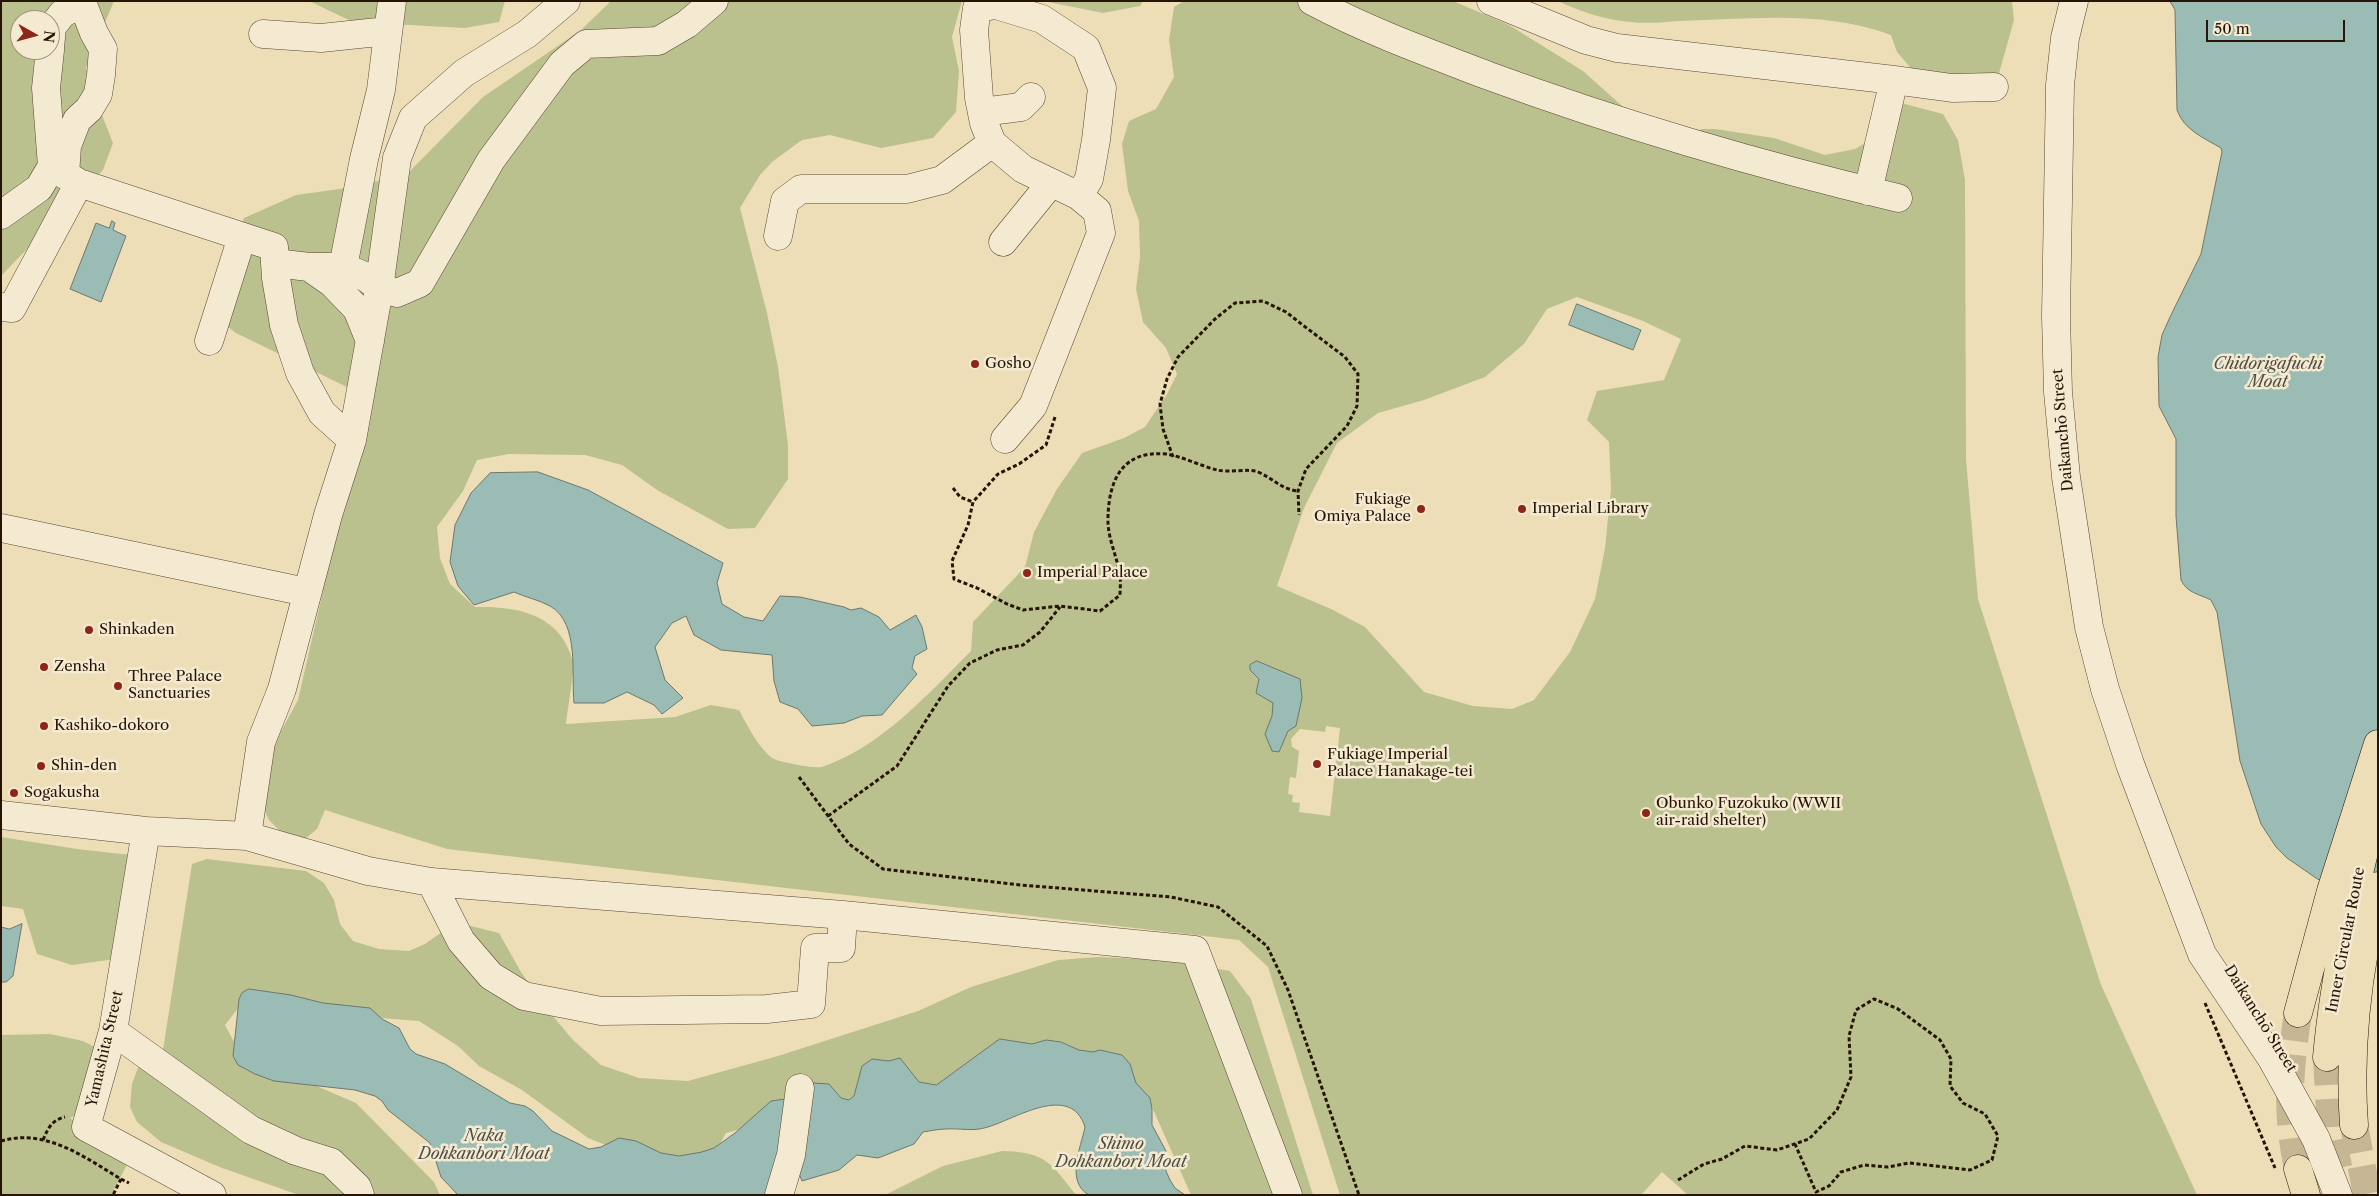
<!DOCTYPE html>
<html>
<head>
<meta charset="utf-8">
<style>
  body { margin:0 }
  #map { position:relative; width:2379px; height:1196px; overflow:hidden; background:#eedeb8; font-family:"Libre Caslon Text",serif }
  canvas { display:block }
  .frame { position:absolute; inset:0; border:2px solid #261404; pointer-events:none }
  .north { position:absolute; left:10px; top:10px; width:50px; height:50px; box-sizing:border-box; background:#f4ead1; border:1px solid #a2947f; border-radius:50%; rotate:97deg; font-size:14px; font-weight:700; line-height:20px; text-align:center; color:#261404 }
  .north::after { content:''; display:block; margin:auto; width:18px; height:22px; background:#8f2418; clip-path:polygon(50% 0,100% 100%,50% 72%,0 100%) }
  .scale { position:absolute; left:2206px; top:20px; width:139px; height:22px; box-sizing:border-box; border:2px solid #261404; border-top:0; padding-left:6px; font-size:15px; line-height:18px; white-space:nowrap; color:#261404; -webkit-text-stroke:4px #f4ead1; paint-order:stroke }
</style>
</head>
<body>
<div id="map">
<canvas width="2379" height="1196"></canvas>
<div class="frame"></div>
<div class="north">N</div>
<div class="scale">50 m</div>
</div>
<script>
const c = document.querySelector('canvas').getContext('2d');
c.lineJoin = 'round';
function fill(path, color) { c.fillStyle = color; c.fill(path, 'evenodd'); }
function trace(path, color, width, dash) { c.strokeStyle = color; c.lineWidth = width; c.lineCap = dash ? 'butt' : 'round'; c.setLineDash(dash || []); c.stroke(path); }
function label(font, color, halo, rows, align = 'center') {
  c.font = font + ' "Libre Caslon Text",serif'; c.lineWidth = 5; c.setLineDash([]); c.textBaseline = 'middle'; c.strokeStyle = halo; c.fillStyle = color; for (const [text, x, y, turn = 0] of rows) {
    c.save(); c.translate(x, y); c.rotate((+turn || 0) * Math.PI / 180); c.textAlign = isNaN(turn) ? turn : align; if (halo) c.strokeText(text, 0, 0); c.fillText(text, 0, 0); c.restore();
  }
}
const green = new Path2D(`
  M1,1h113l-28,67 12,37 15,38 -10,27 -102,106zM20,20h30v30h-30z
  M309,1h196l-6,21 -34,6 -112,-6z
  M611,1h351l-10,36 7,34 -3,41 -23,26 -52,10 -51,-13 -28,5 -30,22 -12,13 -20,33 27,105 11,54 10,78v34l-33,49 -27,1 -71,-39 -35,-25 -37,-10 -76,-1 -32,6 -14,31 -26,36 3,31 10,26 25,23c43,-1 86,7 98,55 2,6 -6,51 -7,62l109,-7 36,-12 28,5c7,13 21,41 35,49 6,3 42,10 48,8 59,-20 106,-73 149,-116l2,-29 52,-55 9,-35 23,-43 25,-36 42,-15 21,-11 22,-33 10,-20 -11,-26 -23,-26 -7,-33 4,-32 -1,-36 -11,-30 -6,-47 7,-23 27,-12 18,-32 -5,-37 5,-33 10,-6h269l56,24 74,46 48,43 37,28 34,-13h13l59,9 51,17 30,-6 19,-11 27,-35 42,11 15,26 7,40 1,279 12,140 123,386 96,210h-509l-26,-23 -21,23h-301l-72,-228 -29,-27 -792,-91 -122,-39 -8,19 -12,10 -22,-5 -14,-14 -5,-11 9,-63 25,-46 25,-109 -5,-8 42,-122 9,-44 -16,-27 -117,-57 -16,-12 -7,-28 31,-75 52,-23 65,-9 49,-15 73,-74 98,-67zM1577,297l66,24 38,18 -17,41 -67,11 -10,29 22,22 2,47 -6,59 -10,51 -25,53 -36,48 -22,9 -39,-3 -49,-14 -59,-65 -34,-18 -54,-23 27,-78 33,-65 41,-30 46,-13 61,-23 39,-33 23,-35zM1326,726l14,2 -10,88 -31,-4 1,-9 -8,-1 1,-7 -5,-1 2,-17 6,1 3,-27 -7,-4 -1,-8 9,-10 25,3z
  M1043,1h100l-3,5 -37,7z
  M1558,1h454l2,19 -16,57 -82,-3 -19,-22 -6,-17c-67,-25 -141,-16 -211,-14 -16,1 -33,3 -49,1 -25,-2 -50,-10 -73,-21z
  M1,837l76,12 63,7 -17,102 -51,7 -35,-11 -14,-45 -22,-3z
  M207,859l99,12 18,12 10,17 6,24 13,17 26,8 30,2 16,-7 17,-12 29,-6 28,7 22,39 26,37 26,31 28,25 38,13 49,3 90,-25 140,-45 53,-24 87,-27 41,-3 65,3 66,11 21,28 62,196h-122l-39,-88 -29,-38 -374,58 -23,6 -15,27 -83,-6 -40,-16 -66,-48 -43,-24 -21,-20 -39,-25 -180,-14 -14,18 15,28 116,50 78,79 6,13h-141l-77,-27 -61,-26 -24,-20 -7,-15 2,-23 8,-22 23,-12 29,-186z
  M50,1034l33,7 16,8 -5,57 -24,12 60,41 -19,36h-110v-160z
  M1002,1151c44,1 49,12 74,44h-191l58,-29z`);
const water = new Path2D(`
  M2170,1h208v914l-62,-37 -29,-20 -11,-11 -15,-23 -21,-63 -23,-149 -6,-12c-12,-6 -24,-7 -30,-20l-5,-64v-77l-17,-33 -1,-49 4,-22 8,-18 31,-63 21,-102 -1,-4c-17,-10 -37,-18 -44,-38l-2,-100z
  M112,221l3,2 -2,7 13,6 -25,66 -31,-13 26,-66 13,5z
  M1577,304l64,26 -8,20 -64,-25z
  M538,472l50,18 135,73 -6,20 5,21 22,13 19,4 17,-25 20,1 44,10 7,3 10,-2 18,9 11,13 26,-15 6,12 5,22 -12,7 -3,12 5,6 -35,41 -20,1 -18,7 -32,3 -14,-17 -18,-7 -6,-21 -2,-26 -51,-5 -27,-15 -8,-19 -14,7 -17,24 10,33 18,18 -21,16 -8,-9 -27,-13 -23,11h-30c-3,-28 6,-80 -24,-97 -11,-6 -25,-9 -36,-14l-40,13 -16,-19 -8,-24 5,-37 16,-32 19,-20z
  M1257,661l43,18 2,19 -6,28 -8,5 -9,21 -7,-1 -7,-17 7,-18 1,-13 -17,-10 3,-14 -9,-9v-5z
  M22,924l-9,52 -7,6h-5v-55l8,2z
  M249,989l42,6 32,8 47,5 12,11 17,9 11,21 6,5 29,10 65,39 15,3 8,5 19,20 37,18 12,-2 18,-9 17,3 25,12 18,3 23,-4 12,-4 21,-15 36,-32 14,-2 -10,77 -7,19h-310l-17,-18 -11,-34 -42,-33 -6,-9 -7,-5 -20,-6 -81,-9 -19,-7 -17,-9 -5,-9 6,-57 3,-6z
  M1000,1039l32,5 14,-4 15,2 18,8 14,2 7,-2 22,5 8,9 6,19 14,15 2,11v16l14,26v20l4,9 5,8 10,7h-96c-24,-13 -8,-48 -4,-68 -14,-45 -70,-8 -97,0 -15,5 -28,1 -42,2 -8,0 -16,2 -23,3l-9,12 -36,14 -21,-3 -18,15 -37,11 -4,-10 15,-88 16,1 12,14 8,2 5,-4 8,-30 10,-7 17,2 11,-3 19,24 17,3z`);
const highwayTunnel = new Path2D(`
  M2298,1013c-9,59 -12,97 0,156
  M2327,1057l4,75 10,49
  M2354,1125l13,70`);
const path = new Path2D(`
  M1055,417l-9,28 -27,19 -21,10 -25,28 -5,23 -16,36 2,18 23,9 30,16 16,6 37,-4 40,5 20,-16c0,-6 1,-13 0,-19 -3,-21 -13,-38 -12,-59 1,-38 15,-67 58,-63 15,2 35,12 51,16 12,3 32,-2 41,2 16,7 23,17 40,19
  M1173,457l-10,-28 -3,-25 7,-25 11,-22 37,-38 20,-16 28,-2 23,11 18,14 41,31 13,17 -1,32 -10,20 -41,43 -8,22 1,24
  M953,488l7,9 13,5
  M799,777l50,67 34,25 137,16 151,12 47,10 49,39 21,44 71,205
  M828,816l69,-50 51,-80 22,-23 27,-13 26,-5 17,-13 20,-25
  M2205,1003l70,165
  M43,1140c5,-12 9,-20 22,-23
  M1,1141c45,-13 83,16 120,38l-8,16
  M121,1179l8,4
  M1678,1180l26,-16 18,-5 23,-13 32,4 32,-11 28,-29 14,-33 -2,-41 7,-26 18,-11 24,10 42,31 11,19 -1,27 13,17 22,11 13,22 -6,24 -22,10 -61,-7 -21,4 -24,-2 -23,7 -12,14 -13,6 -21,-48`);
const minor = new Path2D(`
  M1312,1c56,30 117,52 177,75 134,49 270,89 409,122
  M1491,1l95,39 31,8 277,32 58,8 42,-1
  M2074,1l-9,37 -5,47 -4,231 2,76 8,85 23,150 16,62 25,75 72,190 70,105 44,80 22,56
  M263,34l58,4 67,-7
  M50,48l2,-21 10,-13 21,-13
  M982,112l39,-5 10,-10
  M52,166l27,17 195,64 2,31 8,47 16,48 22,40 30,27
  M65,175l2,-29 10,-26 12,-11 9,-15 3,-19 2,-26 -9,-16 -12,-31
  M1868,191l26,-111
  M1,215l38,-27 13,-22 -6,-78 4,-38
  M778,236l7,-35 16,-12h106l35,-9 50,-37
  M1003,242l48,-59
  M275,263l34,4h34l19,8 17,12 18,6 23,-10 71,-123 71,-96 24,-20 72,-3 29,-17 27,-23
  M309,267l23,16 25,26 13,32
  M343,267l21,-108 17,-69 11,-89
  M1,307l11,1 67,-125
  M209,341l33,-104
  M1005,439l28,-33 68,-173 -4,-22 -18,-15 -56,-27 -31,-26 -8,-20 -5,-25 -5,-68 3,-22 19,-3 46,14 44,29 16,40 -6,52 -7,39 -10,17
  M1,528l305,64
  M1,815l145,16 101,5 121,35 63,11 412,33 352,35 93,245
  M146,831l-33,200 -27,96 126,68
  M247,836l14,-94 21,-53 46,-174 24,-75 26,-145 19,-137 16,-40 51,-45 63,-39 39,-33
  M431,882l30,59 30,35 33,20 77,15 166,-2 44,-5 4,-56h26l2,-33
  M113,1031l138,99 45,21 35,11 26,25 3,8
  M779,1195l12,-40 9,-67`);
const highway = new Path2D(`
  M2298,1013l33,-122 47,-147
  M2327,1057c8,-89 29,-175 51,-261
  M2354,1125c-6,-82 4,-160 24,-239
  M2298,1169l8,26`);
const markers = [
  [975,364,5,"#8f2418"],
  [1421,509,5,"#8f2418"],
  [1522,509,5,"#8f2418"],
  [1027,573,5,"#8f2418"],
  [89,630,5,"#8f2418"],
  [44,667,5,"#8f2418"],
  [118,686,5,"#8f2418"],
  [44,726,5,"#8f2418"],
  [1317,764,5,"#8f2418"],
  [41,766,5,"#8f2418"],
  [14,793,5,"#8f2418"],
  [1646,813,5,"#8f2418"]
];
const poiNames = [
  ["Gosho",985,364],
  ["Fukiage",1411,500,"right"],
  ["Omiya Palace",1411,517,"right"],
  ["Imperial Library",1532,509],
  ["Imperial Palace",1037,573],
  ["Shinkaden",99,630],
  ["Zensha",54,667],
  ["Three Palace",128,677],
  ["Sanctuaries",128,694],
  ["Kashiko-dokoro",54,726],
  ["Fukiage Imperial",1327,755],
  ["Palace Hanakage-tei",1327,772],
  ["Shin-den",51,766],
  ["Sogakusha",24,793],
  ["Obunko Fuzokuko (WWII",1656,804],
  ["air-raid shelter)",1656,821]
];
const streetNames = [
  ["Daikanchō Street",2063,430,-95],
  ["Inner Circular Route",2346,940,-79],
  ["Daikanchō Street",2260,1019,58],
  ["Yamashita Street",105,1049,-77]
];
const waterNames = [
  ["Chidorigafuchi",2268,364],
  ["Moat",2268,382],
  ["Naka",484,1136],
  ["Dohkanbori Moat",484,1154],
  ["Shimo",1121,1144],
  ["Dohkanbori Moat",1121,1162]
];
fill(green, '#bac18e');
fill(water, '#9bbbb5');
trace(water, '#6c786e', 1);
trace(highwayTunnel, '#c6b694', 28, [28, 14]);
trace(minor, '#584631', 29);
trace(highway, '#261404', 29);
trace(path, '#261404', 3, [4, 2.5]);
trace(minor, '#f4ead1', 28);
trace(highway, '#eedeb8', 28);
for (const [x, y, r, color] of markers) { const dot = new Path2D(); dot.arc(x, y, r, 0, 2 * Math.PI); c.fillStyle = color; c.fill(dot); trace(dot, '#f4ead1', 2); }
label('15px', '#261404', '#f4ead1', poiNames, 'left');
label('15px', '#261404', '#f4ead1', streetNames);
label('italic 16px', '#4f4e42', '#f4ead1', waterNames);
</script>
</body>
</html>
